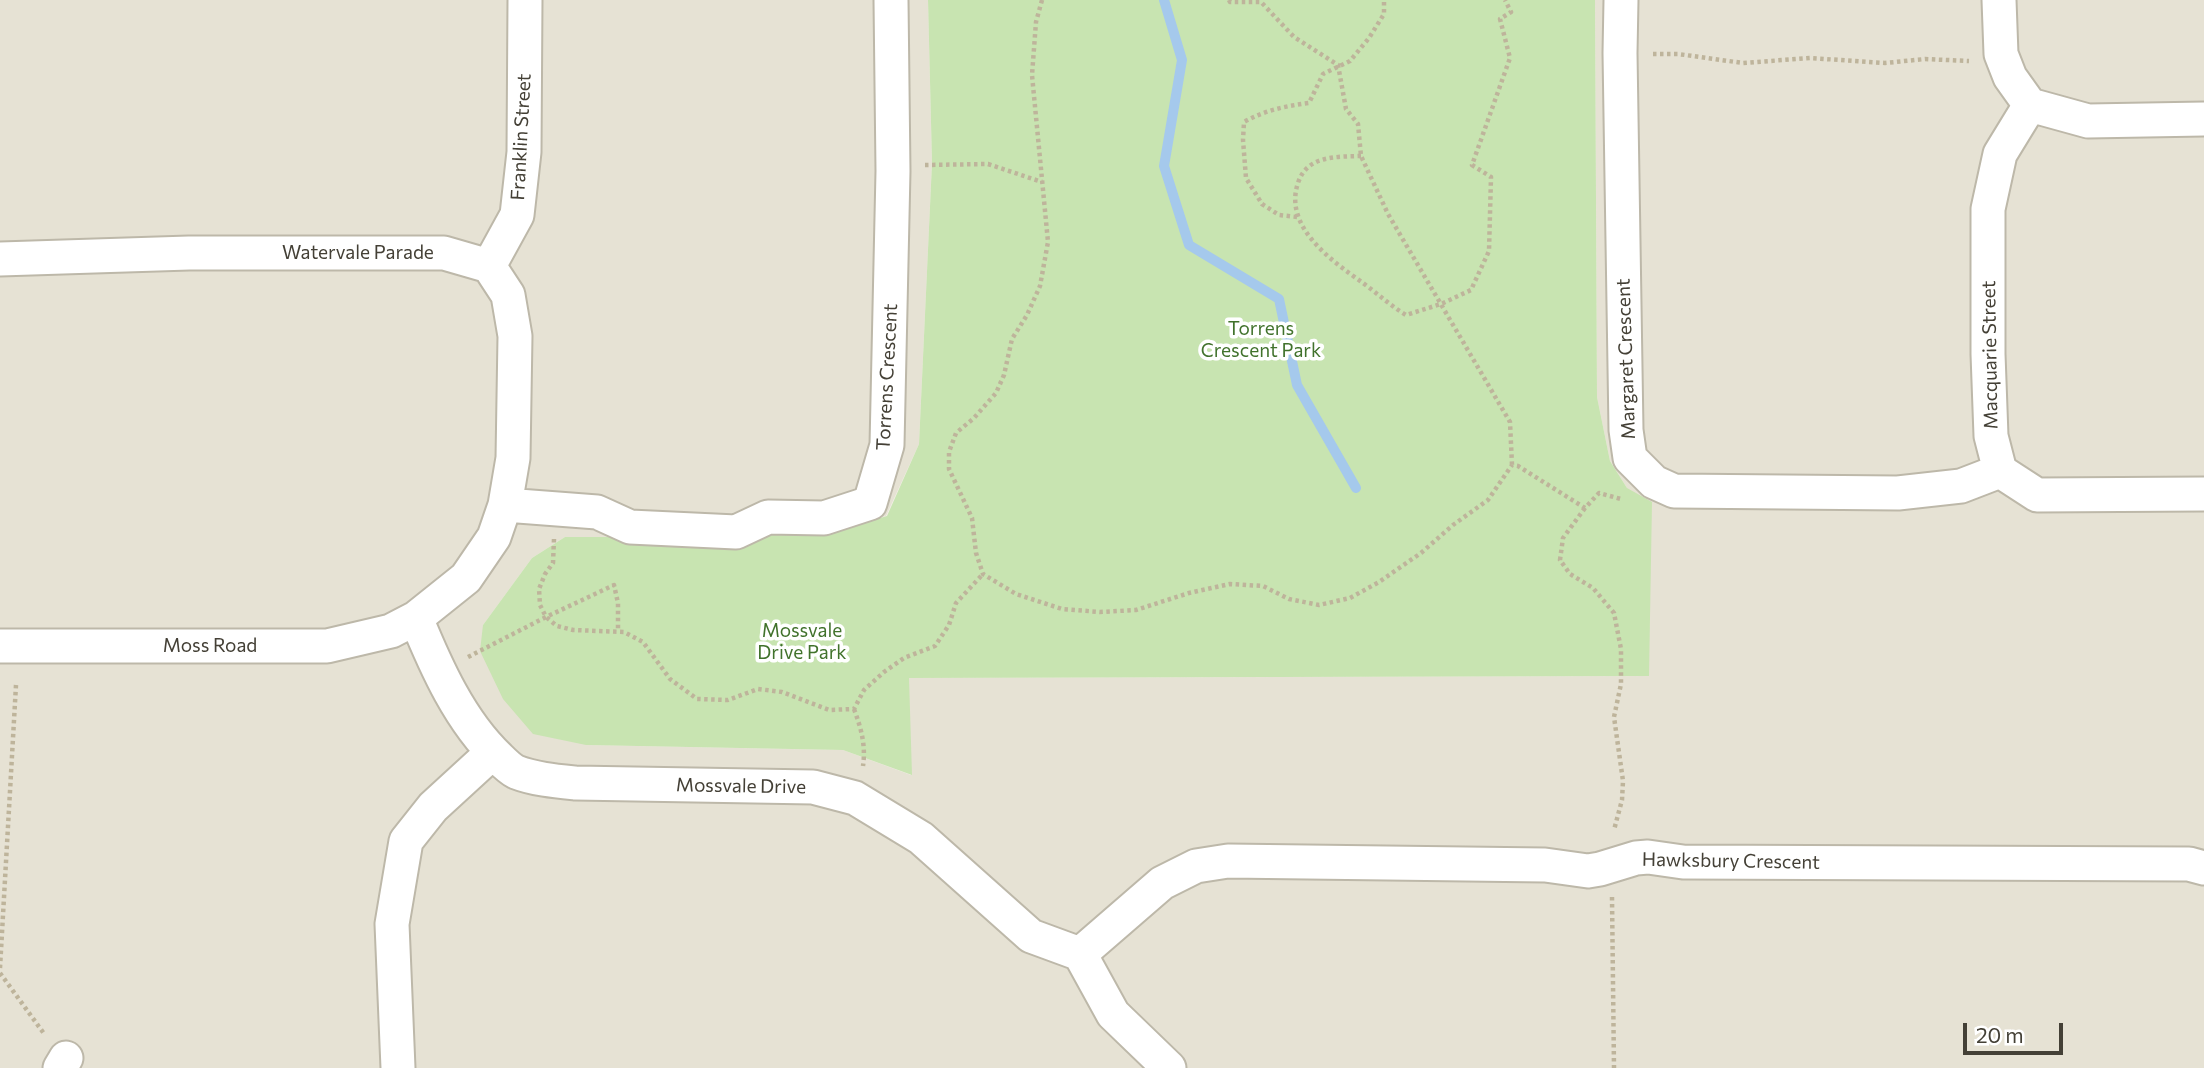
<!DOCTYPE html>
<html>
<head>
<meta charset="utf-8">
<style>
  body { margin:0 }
  #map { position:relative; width:2204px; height:1068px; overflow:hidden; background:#f2efe6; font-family:Commissioner,sans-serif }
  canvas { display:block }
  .scale { position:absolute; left:1963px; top:1023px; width:100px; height:32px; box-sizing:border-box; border:4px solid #444036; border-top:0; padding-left:9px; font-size:21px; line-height:24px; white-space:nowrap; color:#444036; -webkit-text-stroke:5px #fff; paint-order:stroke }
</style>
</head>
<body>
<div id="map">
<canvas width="2204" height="1068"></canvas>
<div class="scale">20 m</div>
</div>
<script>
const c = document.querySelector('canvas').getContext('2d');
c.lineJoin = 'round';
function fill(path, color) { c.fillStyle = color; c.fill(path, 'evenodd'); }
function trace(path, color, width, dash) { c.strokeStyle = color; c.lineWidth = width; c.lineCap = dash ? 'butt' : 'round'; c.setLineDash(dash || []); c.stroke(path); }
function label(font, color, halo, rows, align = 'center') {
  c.font = font + ' Commissioner,sans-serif'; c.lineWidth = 7; c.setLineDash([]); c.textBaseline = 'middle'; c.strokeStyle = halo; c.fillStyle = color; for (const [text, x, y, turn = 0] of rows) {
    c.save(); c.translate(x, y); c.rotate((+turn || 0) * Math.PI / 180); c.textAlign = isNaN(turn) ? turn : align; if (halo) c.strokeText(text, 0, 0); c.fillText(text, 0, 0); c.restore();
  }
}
const residential = new Path2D(`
  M0,0h928l4,163 -13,281 -33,72 -58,17 -130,4h-133l-33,21 -49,67 103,120 257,5 68,25 -3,-97 740,-2 -21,-188 -17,-27 -13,-64 -2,-397h609v1068h-2204z`);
const green = new Path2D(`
  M928,0h667l2,397 13,64 17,27 25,14 -3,174 -740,2 3,97 -69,-25 -257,-5 -53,-11 -30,-35 -23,-48 3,-26 49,-67 33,-21h133l130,-4 59,-17 32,-72 13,-281z`);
const stream = new Path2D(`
  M1164,0l18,60 -18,106 25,79 90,54 18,86 59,103`);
const path = new Path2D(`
  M1042,0l-6,22 -4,53 16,167 -8,44 -13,29 -15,24 -8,36 -8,18 -22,25 -18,15 -7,19v17l23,49 4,35 7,21 33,20 46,15 38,3 36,-2 53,-17 41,-9 33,2 26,13 30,6 31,-7 29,-16 42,-29 32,-28 35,-25 24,-35 6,1 67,42 14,-15 22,6
  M1229,0l1,2h31l33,35 44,28 8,44 12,15 3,32 27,58 122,208 2,43
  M1653,54h25l65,9 67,-5 75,5 40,-4 44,2
  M1361,156c-25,1 -54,-1 -63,27 -15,44 34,78 65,100 15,11 28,23 43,32l35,-11 30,-14 18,-39 2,-74 -19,-12 38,-107 -10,-39 11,-7 -6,-12
  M925,165l63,-1 54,18
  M1297,217l-18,-2 -17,-11 -16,-26 -3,-38 1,-18c21,-12 42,-16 65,-19l14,-29 27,-13 19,-23 15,-24v-14
  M1585,508l-22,30 -3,22 10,14 23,14 21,25 7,36v35l-7,33 9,64 -1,19 -8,30
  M554,539l-1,24 -8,11 -6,15 1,16 6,12 11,9 16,4 51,2 19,10 27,37 27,20 31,1 30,-11 24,3 47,18 25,-1 10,-19 20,-18 20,-14 31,-12 14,-21 7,-22 27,-29
  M468,657l78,-40 68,-32 4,18v28
  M854,709c7,19 12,36 9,57
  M1612,897l2,171
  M0,968l16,-283
  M0,973l45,62`);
const minor = new Path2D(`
  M1621,0l-1,53 6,377 4,28 24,24 20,9 224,2 63,-7 39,-15
  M1999,0l2,54 9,23 20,28
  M2204,119l-116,2 -58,-16 -30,49 -12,55v145l3,82 9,35 37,24 167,-1
  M0,259l189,-6h255l45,13 19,29 7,41 -2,122 -8,47 -11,32 -28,41 -50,40 -25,13 -64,15h-327
  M489,266l28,-51 7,-63 1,-152
  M505,505l92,7 33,15 106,5 32,-15 56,1 46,-15 17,-58 6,-274 -2,-171
  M416,618c20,49 44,103 83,140 5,5 11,11 17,14 18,7 39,9 59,11l238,4 42,11 66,40 110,98 49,18 33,60 56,54
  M1080,954l82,-71 34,-17 32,-5 317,4 43,6 12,-2 36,-11 12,-1 35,5 506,2 15,4
  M60,1068l6,-10
  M398,1068l-6,-144 14,-83 27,-34 60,-55`);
const streetNames = [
  ["Franklin Street",521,137,-87],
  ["Watervale Parade",358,253],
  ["Macquarie Street",1990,355,-91],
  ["Margaret Crescent",1626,359,-92],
  ["Torrens Crescent",887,377,-87],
  ["Moss Road",210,646],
  ["Mossvale Drive",741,786,1],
  ["Hawksbury Crescent",1731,861,1]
];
const parkNames = [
  ["Torrens",1261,329],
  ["Crescent Park",1261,351],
  ["Mossvale",802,631],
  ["Drive Park",802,653]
];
fill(residential, '#e6e2d4');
fill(green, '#c8e4b1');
trace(stream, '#a5c9ec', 10);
trace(minor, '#bdb8a9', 37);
trace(path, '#beb49b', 4.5, [3.5, 3.5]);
trace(minor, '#fff', 33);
label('19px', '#444036', '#fff', streetNames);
label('19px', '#41722c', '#fff', parkNames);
</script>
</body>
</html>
